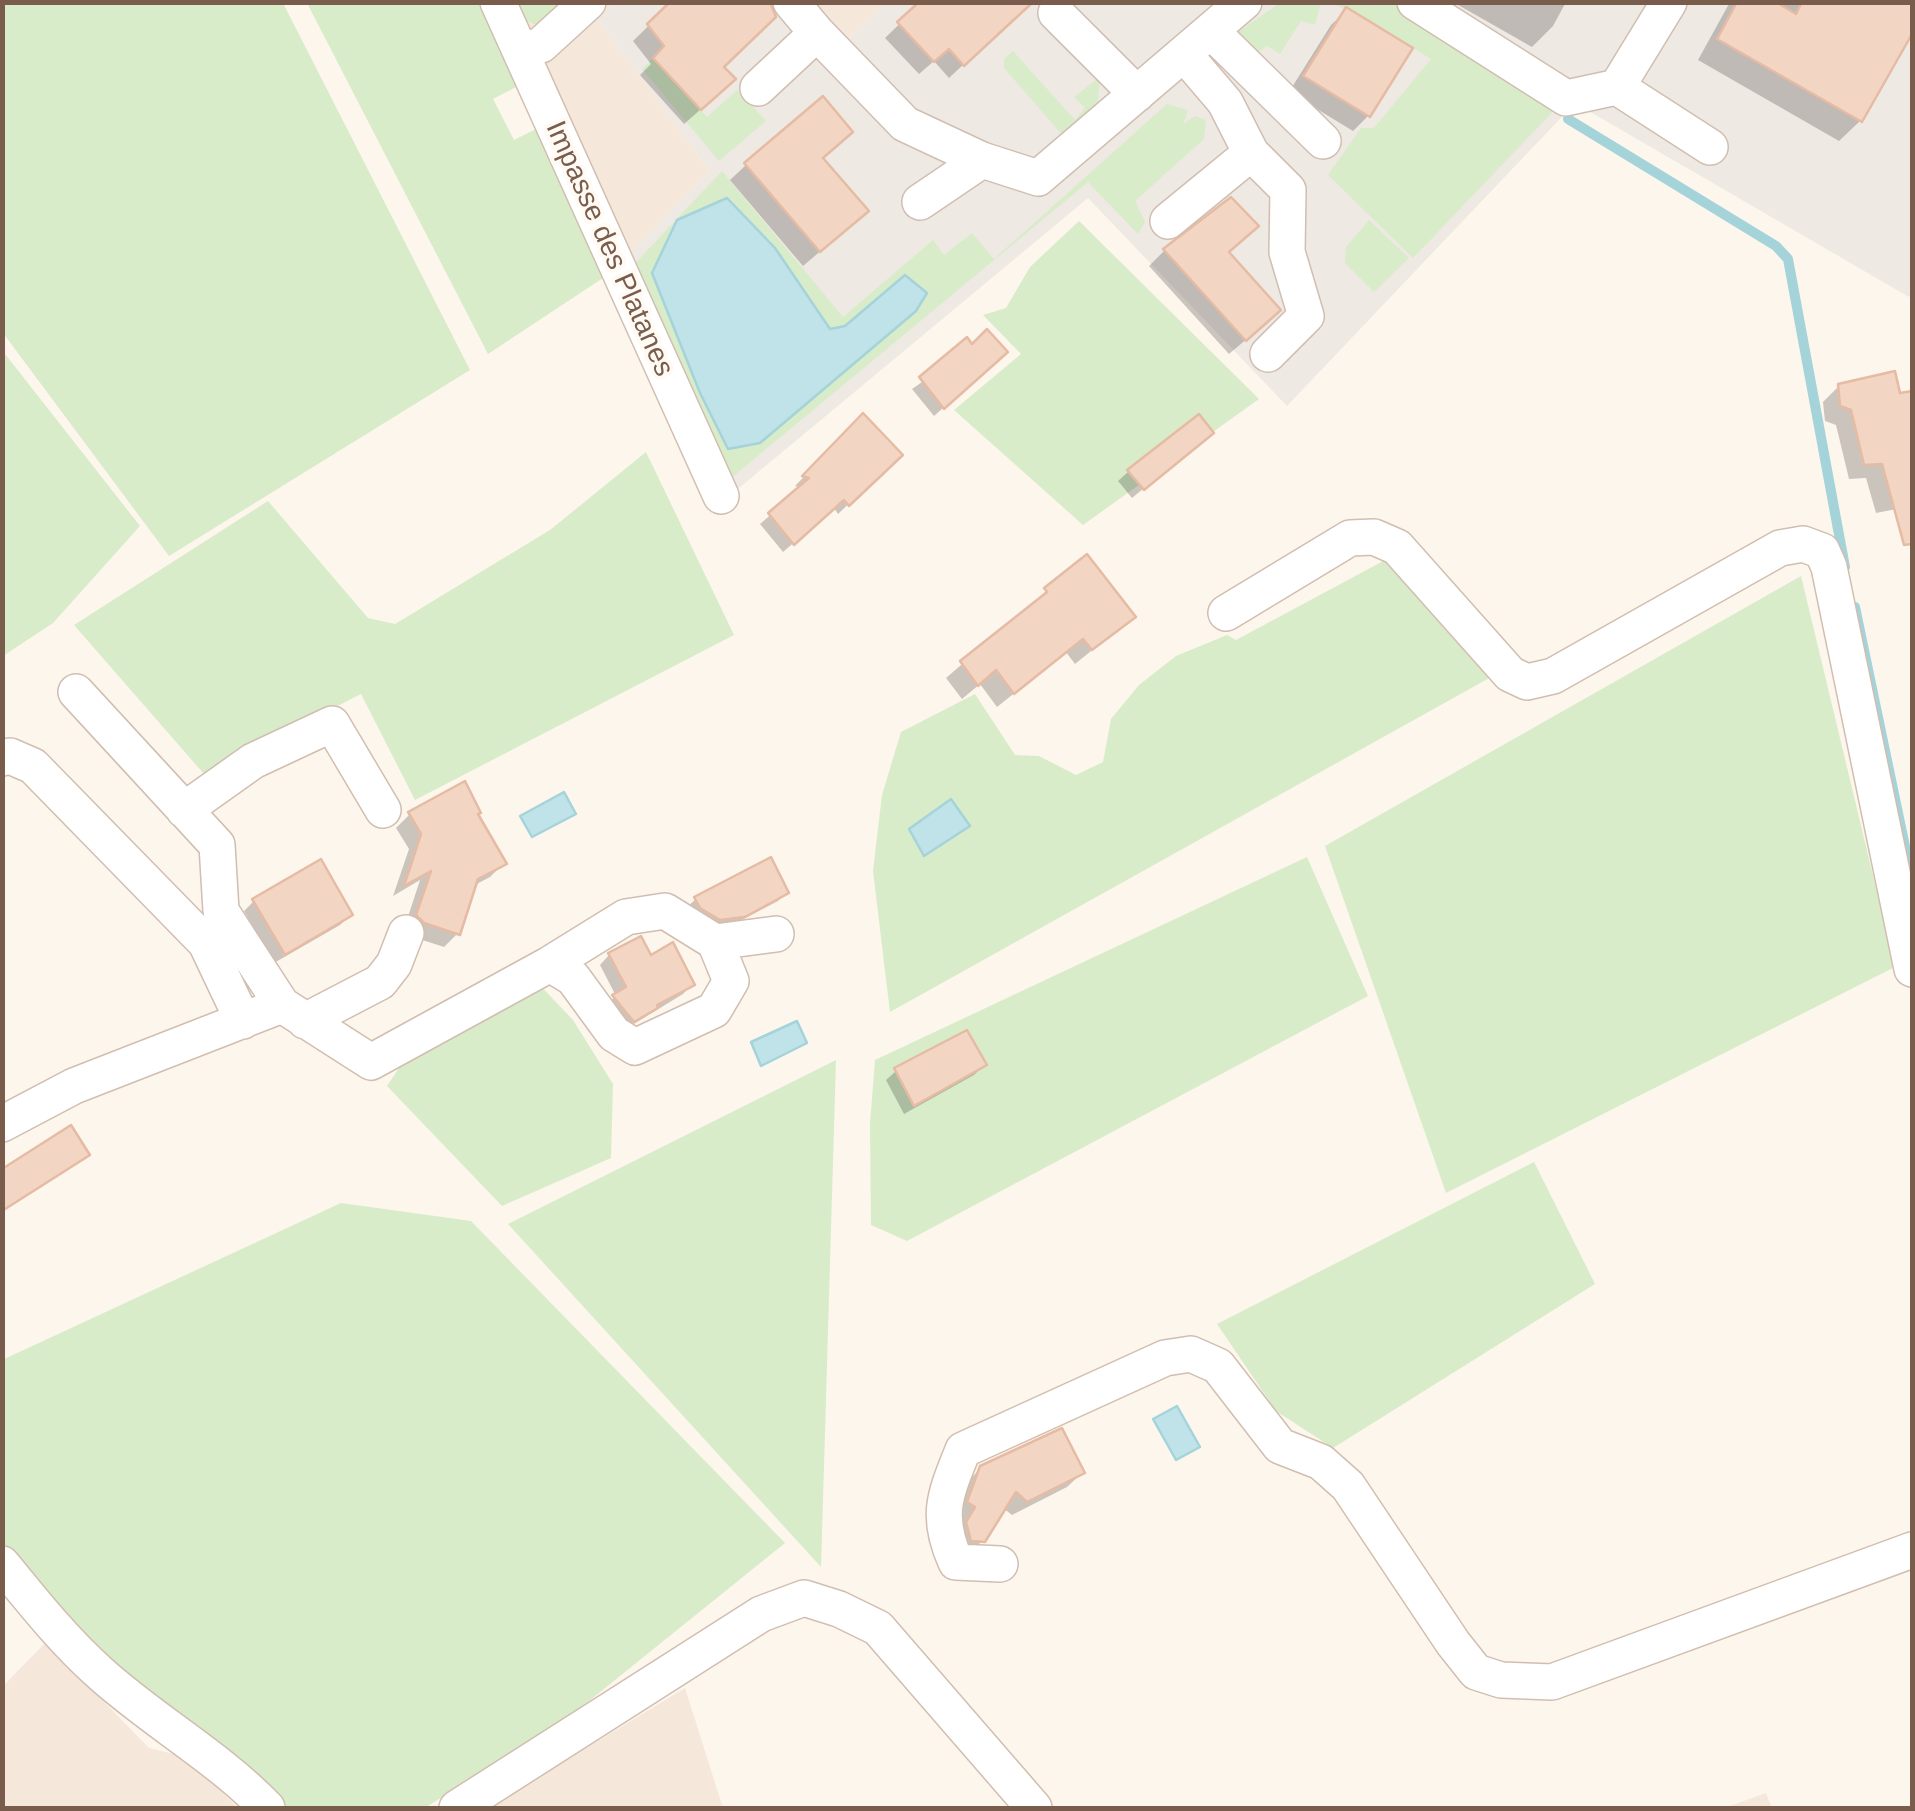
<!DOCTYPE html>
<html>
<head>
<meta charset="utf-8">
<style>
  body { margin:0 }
  #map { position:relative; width:1915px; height:1811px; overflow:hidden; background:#fdf6ec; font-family:Helvetica,sans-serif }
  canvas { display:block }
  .frame { position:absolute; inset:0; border:5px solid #7a5c4d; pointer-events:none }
</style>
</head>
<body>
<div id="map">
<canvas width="1915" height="1811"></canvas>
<div class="frame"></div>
</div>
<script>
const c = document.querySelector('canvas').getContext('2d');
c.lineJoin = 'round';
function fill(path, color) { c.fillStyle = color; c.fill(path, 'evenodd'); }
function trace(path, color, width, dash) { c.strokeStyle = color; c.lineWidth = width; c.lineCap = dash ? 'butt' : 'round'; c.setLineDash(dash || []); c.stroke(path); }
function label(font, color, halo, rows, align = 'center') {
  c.font = font + ' Helvetica,sans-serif'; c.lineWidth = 8; c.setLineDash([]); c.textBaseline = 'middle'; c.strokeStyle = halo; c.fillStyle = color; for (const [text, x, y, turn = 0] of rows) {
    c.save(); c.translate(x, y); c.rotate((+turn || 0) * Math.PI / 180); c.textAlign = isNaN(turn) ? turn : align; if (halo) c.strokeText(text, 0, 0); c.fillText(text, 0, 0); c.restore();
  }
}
const residential = new Path2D(`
  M481,3h134l-17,17 112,151 -96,98z
  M812,3h77l-43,37z
  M46,1642l103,106 37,9 52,51h-235v-122z
  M685,1688l38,120h-235z
  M1766,1793l6,15h-48z`);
const industrial = new Path2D(`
  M889,2l1023,1v289l-3,5 -334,-194 -288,303 -199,-208 -361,300 -113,-229 96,-98 -113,-152 18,-16h197l34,37z`);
const green = new Path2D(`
  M3,2l280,1 187,367 -301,186 -166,-223z
  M307,3h173l38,83 -25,13 21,41 24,-12 71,146 -121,80z
  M517,3h50l-26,24 -14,-6z
  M1280,3h41l-6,22 -14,-4 -21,33 -13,-8 -13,9 -16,-23z
  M1330,3h63l170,98 -150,157 -85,-83 33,-47h13l57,-69 -84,-52 -2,2z
  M1013,51l62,69 10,-12 -11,-11 27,-21 -4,30 -31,33 -62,-71v-9z
  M653,58l54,59 30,-27 29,31 -47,40 -77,-92z
  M1167,104l21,6 -5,14 12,-8 11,4 -2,19 -69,62 10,21 -7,12 -50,-52 -358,297 -102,-208 94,-100 121,146 90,-77 11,15 28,-22 22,26z
  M1369,220l40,38 -35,34 -29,-29 1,-16z
  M1079,221l180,178 -176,126 -129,-115 67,-56 -38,-39 23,-7 24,-41z
  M2,350l138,176 -87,97 -50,33z
  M646,452l88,183 -319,165 -54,-106 -157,80 -130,-149 194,-124 100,117 27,6 155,-94z
  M1387,559l104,118 -601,335 -17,-141 9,-76 19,-63 74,-38 40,61 24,1 37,19 27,-13 8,-43 28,-34 37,-29 51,-21 9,5z
  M1801,576l94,391 -449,226 -121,-347z
  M1307,857l61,139 -461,245 -36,-16 -1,-101 5,-64z
  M536,981l37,39 40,64 -2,74 -109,48 -115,-120 18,-27z
  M836,1060l-15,507 -313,-343z
  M1534,1162l61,122 -262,164 -57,-37 -59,-87z
  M341,1203l130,18 314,322 -201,162 -159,103h-138l-22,-22 -134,-106 -72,-68 -56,-69 -1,-183z`);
const water = new Path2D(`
  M727,198l48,50 55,81 15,-3 60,-51 22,18 -11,18 -156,132 -32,6 -28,-56 -48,-120 25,-53z
  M564,792l12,22 -44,23 -12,-21z
  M951,799l19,27 -46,30 -15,-27z
  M797,1021l10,22 -46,23 -10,-24z
  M1177,1406l23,41 -24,13 -23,-41z`);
const shadow = new Path2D(`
  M673,2l48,66 -4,27 -33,29 -44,-49 11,-11 -18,-23z
  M922,2h108l-81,76 -15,-17 -15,13 -34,-36z
  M1453,2h113l-13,24 -21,21z
  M1730,2h182v27l-52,92 -21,20 -141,-81z
  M1347,10l21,106 -15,15 -64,-39 42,-67z
  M746,165l104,61 -47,40 -73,-86z
  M1165,250l61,4 36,72 -33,28 -80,-88z
  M972,347l24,14 -62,55 -22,-27z
  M1839,386l59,10 14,-3v113l-36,7 -10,-35 -17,1 -13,-54 -11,-4 -2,-19z
  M863,416l37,39 -62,59 -4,-6 -51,44 -23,-28 42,-36 -7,-2z
  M1200,442l-68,56 -14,-17 10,-9z
  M1086,557l47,60 -58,47 -9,-12 -69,55 -17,-23 -18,15 -16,-21z
  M410,814h66l28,49 -14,14 -17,9 -16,48 -13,13 -34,-11 -6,-7 16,-49 -27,16 16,-47 -13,-21z
  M786,893l-8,8 -44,23 -24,3 -23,-20 9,-8z
  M254,901l96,14 -10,10 -66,38 -30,-52z
  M609,955l41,3 42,26 -9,10 -59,36 -20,-24 12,-10 -16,-31z
  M984,1065l-10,10 -70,39 -18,-34 10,-9z
  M981,1468l101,5 -15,14 -55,28 -9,-7 -20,32 -15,16 -14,-39 12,-34z`);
const stream = new Path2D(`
  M1568,119l208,127 12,13 57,308
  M1855,607l57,273`);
const building = new Path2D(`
  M670,2h100l6,15 -52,50 12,12 -35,31 -48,-52 11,-12 -17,-22z
  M919,2h114l-69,64 -15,-17 -15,13 -37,-40z
  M1737,2h39l20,12 6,-12h110v32l-50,88 -145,-83z
  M1346,7l67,41 -43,69 -67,-41z
  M823,96l30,36 -30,26 46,53 -49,41 -76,-89z
  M1231,197l28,29 -30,26 52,58 -35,31 -83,-92z
  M987,329l21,23 -64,57 -25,-32 48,-40 5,7z
  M1895,371l5,22 12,-2v153l-8,1 -22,-81 -18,1 -13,-55 -11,-4 -2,-22z
  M863,413l40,42 -54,51 -5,-6 -50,45 -26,-32 41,-35 -7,-2z
  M1199,414l15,19 -70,57 -17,-20z
  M1087,554l49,63 -44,33 -9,-11 -69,55 -18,-24 -18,16 -18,-25 87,-69 -3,-4z
  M465,781l16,32 -3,1 29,50 -29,15 -18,56 -36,-12 -8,-8 15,-44 -27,15 17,-52 -13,-22z
  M771,857l18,36 -44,24 -25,3 -20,-12 -6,-11z
  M321,859l32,56 -68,40 -33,-56z
  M641,936l10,19 22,-13 22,43 -38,20 1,3 -24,14 -22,-27 14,-8 -18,-34z
  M967,1030l20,35 -73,41 -20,-38z
  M71,1125l19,30 -88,56v-42z
  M1062,1428l23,45 -58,29 -11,-10 -31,50 -14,-1 -5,-19 9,-15 -8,-5 13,-36z`);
const minor = new Path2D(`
  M498,2l223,494
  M791,2l26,31
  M1415,2l151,96 51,-11 93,60
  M1056,13l81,81
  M1211,31l112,110
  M520,51l21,-6 47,-43
  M1617,87l52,-85
  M758,88l59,-55 88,91 77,36 56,18 206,-176
  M1251,153l37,37 -1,62 19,64 -38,38
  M920,202l62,-42
  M1168,221l83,-68 -26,-51 -41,-48
  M1226,613l124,-75 24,-1 23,10 113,127 17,8 26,-6 227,-128 23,-4 19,7 7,16 83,402
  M2,758l8,-2 23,10 173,177 37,78
  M184,810l69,-49 79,-37 51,86
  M550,964l23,14 41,56 21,13 79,-37 17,-29 -16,-39
  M282,1005l89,57 179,-98 76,-47 39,-6 50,31 61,-8
  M305,1021l75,-39 14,-18 12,-31
  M2,1124l72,-38 208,-81 -61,-94 -4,-66 -141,-153
  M2,1564c31,38 62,77 98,109 53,48 117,83 167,135
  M1000,1564l-44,-2c-21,-46 -11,-67 7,-112l202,-92 26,-4 27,12 62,80 41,16 27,24 105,157 23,29 25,8 51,2 360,-132
  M457,1808l304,-194 43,-16 35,11 39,19 156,180`);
const streetNames = [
  ["Impasse des Platanes",609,249,66]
];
fill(residential, '#f5e8da');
fill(industrial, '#efe9e4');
fill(green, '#d8ecc9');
fill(water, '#bfe3e8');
trace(water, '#a5d3da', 2.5);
fill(shadow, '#0003');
trace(stream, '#a5d3da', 10);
fill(building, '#f3d5c3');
trace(building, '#e6bba3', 2.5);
trace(minor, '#d1beb0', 38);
trace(minor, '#fff', 35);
label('28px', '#7a5c4d', '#fffaf3', streetNames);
</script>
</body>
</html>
